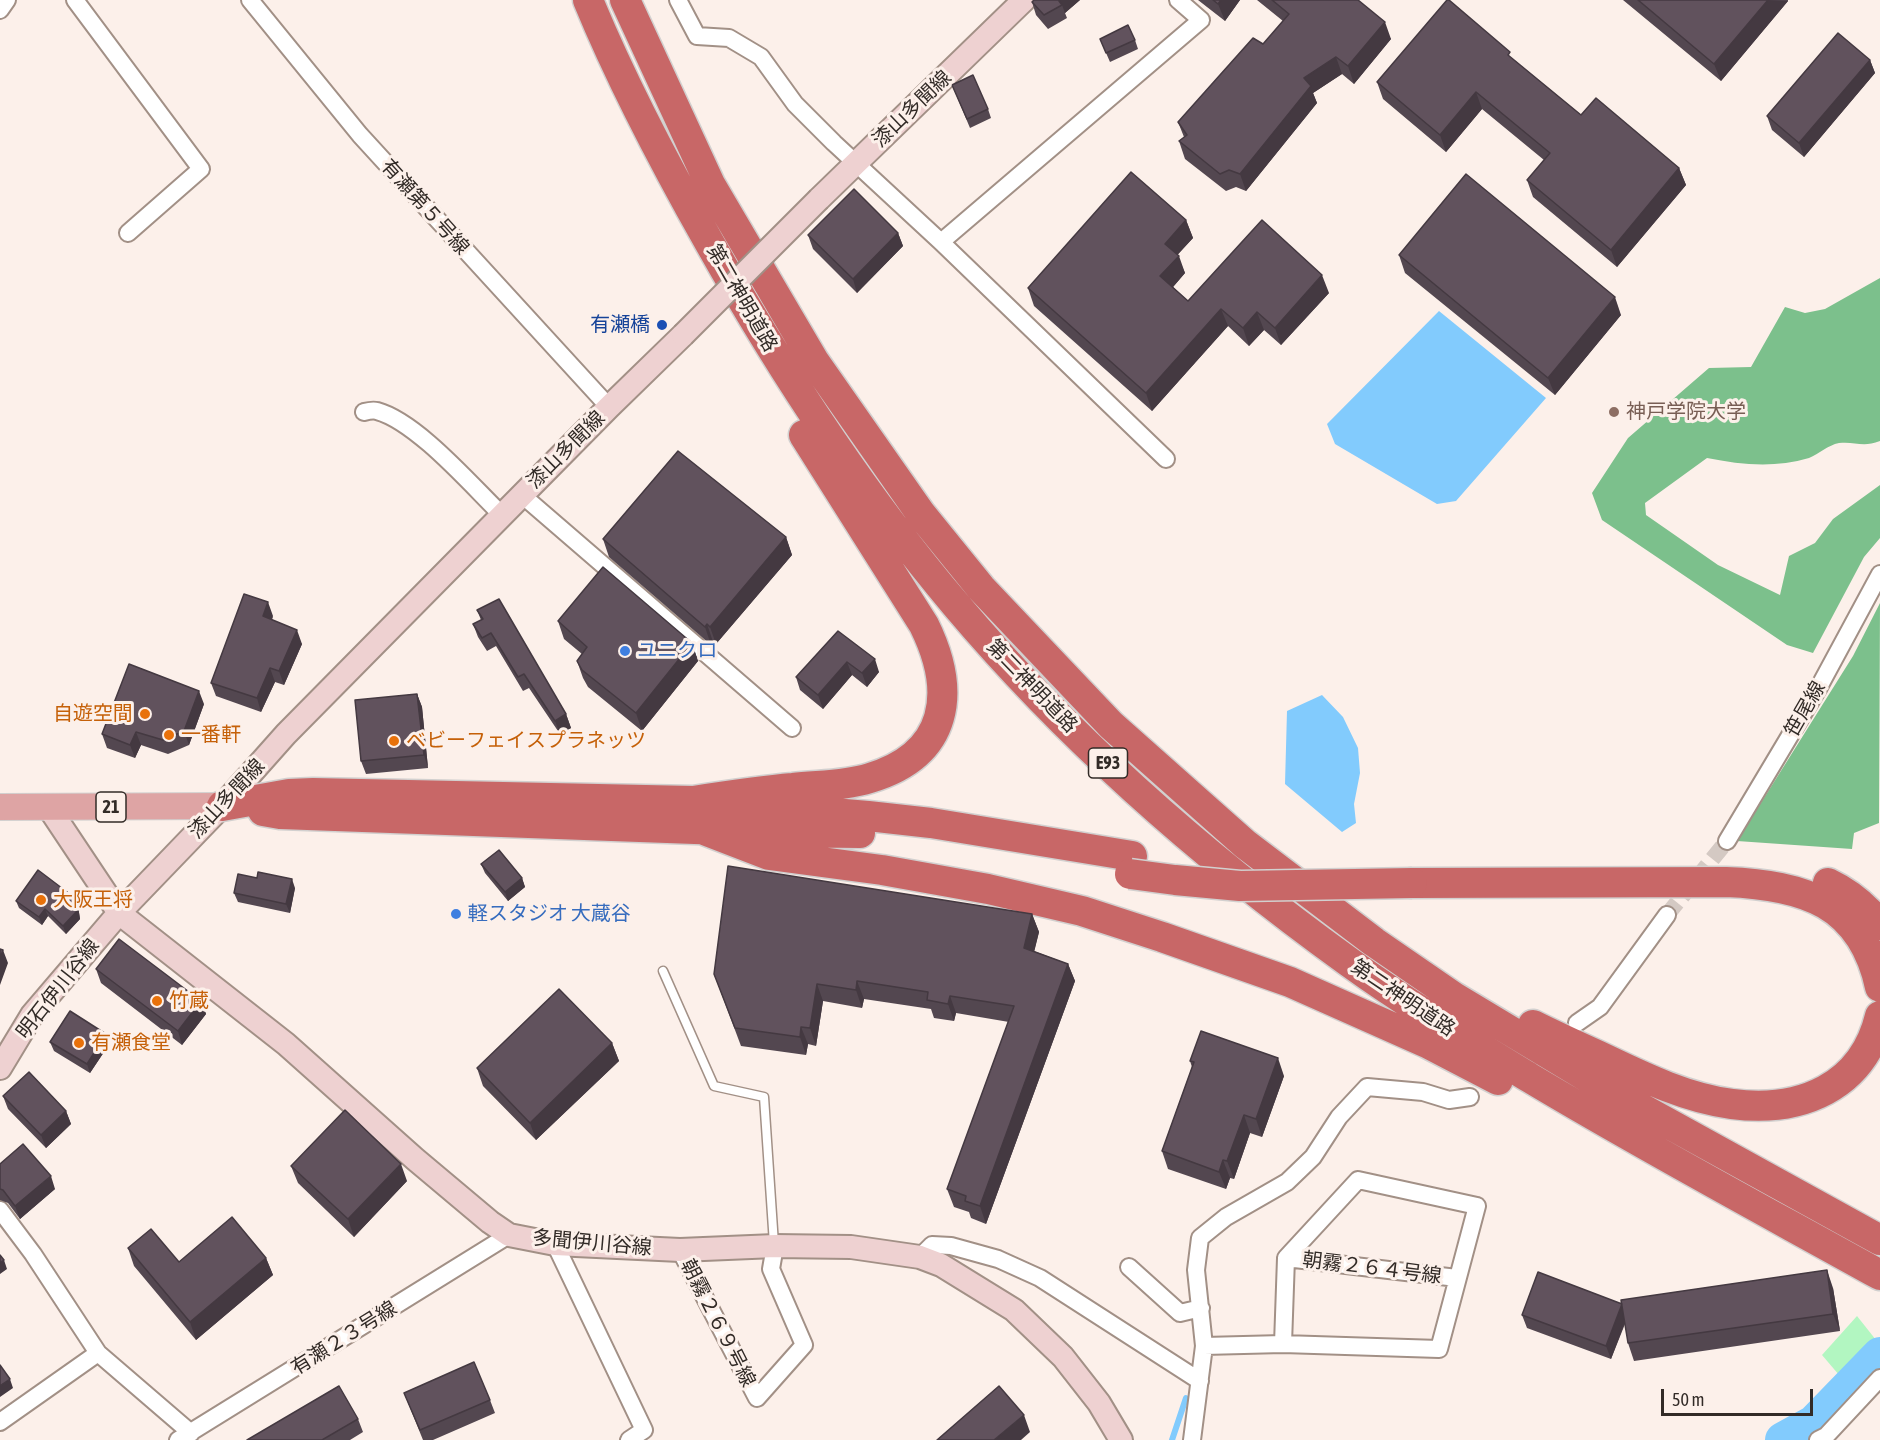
<!DOCTYPE html>
<html>
<head>
<meta charset="utf-8">
<style>
  body { margin:0 }
  #map { position:relative; width:1880px; height:1440px; overflow:hidden; background:#fcf0ea; font-family:"Asap Condensed",sans-serif }
  canvas { display:block }
  .scale { position:absolute; left:1661px; top:1389px; width:152px; height:27px; box-sizing:border-box; border:3px solid #322b27; border-top:0; padding-left:8px; font-size:18px; line-height:21px; white-space:nowrap; color:#322b27; -webkit-text-stroke:4px #fcf0ea; paint-order:stroke }
</style>
</head>
<body>
<div id="map">
<canvas width="1880" height="1440"></canvas>
<div class="scale">50 m</div>
</div>
<script>
const c = document.querySelector('canvas').getContext('2d');
c.lineJoin = 'round';
function fill(path, color) { c.fillStyle = color; c.fill(path, 'evenodd'); }
function trace(path, color, width, dash) { c.strokeStyle = color; c.lineWidth = width; c.lineCap = dash ? 'butt' : 'round'; c.setLineDash(dash || []); c.stroke(path); }
function label(font, color, halo, rows, align = 'center') {
  c.font = font + ' "Asap Condensed","Noto Sans JP",sans-serif'; c.lineWidth = 6; c.setLineDash([]); c.textBaseline = 'middle'; c.strokeStyle = halo; c.fillStyle = color; for (const [text, x, y, turn = 0] of rows) {
    c.save(); c.translate(x, y); c.rotate((+turn || 0) * Math.PI / 180); c.textAlign = isNaN(turn) ? turn : align; if (halo) c.strokeText(text, 0, 0); c.fillText(text, 0, 0); c.restore();
  }
}
const green = new Path2D(`
  M1857,1316l23,29 -35,37 -23,-27z`);
const forest = new Path2D(`
  M1880,278v163c-18,7 -25,0 -41,2 -11,2 -20,11 -30,15 -34,10 -67,7 -102,0l-62,45 1,12 72,50 62,30 9,-39 26,-13 18,-24 47,-34v53l-16,19 -51,96 -26,-8 -185,-125 -10,-27 36,-55 81,-70 42,-1 34,-60 20,6 20,-4z
  M1880,603l-1,220 -25,10 -2,16 -115,-8 116,-185z`);
const water = new Path2D(`
  M1439,311l107,87 -90,103 -19,3 -102,-60 -8,-20z
  M1322,695l21,22 15,31 2,25 -6,31 2,19 -14,9 -57,-48 2,-73z`);
const stream = new Path2D(`
  M1172,1440l14,-42`);
const river = new Path2D(`
  M1783,1440l31,-17 66,-68`);
const streetTunnel = new Path2D(`
  M1667,915l60,-74`);
const lane = new Path2D(`
  M663,971l51,115 50,11 10,147`);
const street = new Path2D(`
  M75,0l126,169 -73,64
  M250,0l110,135 249,272
  M678,0l19,36 32,2 32,19 34,47 39,39 107,99 225,217
  M0,10l7,-10
  M941,242l260,-222 -23,-20
  M364,412c4,-1 9,-2 13,-1 40,11 94,74 125,104
  M522,495l270,233
  M1727,841l92,-154 61,-113
  M1577,1023l23,-16 67,-92
  M0,1210l33,44 65,99 93,80
  M555,1244l89,186 -15,10
  M680,1250l77,148 47,-53 -33,-76 4,-23
  M920,1257l12,-12 19,1 47,13 42,19 160,103
  M1286,1258l171,20
  M1129,1267l51,46 21,-5
  M1204,1346l79,-2 156,5 38,-143 -119,-26 -72,78 -3,86
  M0,1422l98,-69
  M178,1440l331,-205
  M1192,1440l12,-94 -8,-76 4,-32 26,-21 61,-35 26,-25 26,-40 28,-30 56,5 26,8 21,-3
  M1818,1440l8,-4 54,-58`);
const secondary = new Path2D(`
  M819,199l205,-199
  M49,808l70,105 167,131 129,115 75,63 19,13 46,9 125,6 95,-4 76,1 69,10 21,8 73,45 49,47 36,46 22,37
  M0,1068l32,-53 87,-102 103,-107 64,-72 323,-327 74,-72`);
const primary = new Path2D(`
  M0,807l222,-1`);
const highway = new Path2D(`
  M588,0c34,83 77,164 121,242 72,128 152,251 247,363 114,135 250,254 393,357 58,42 120,79 181,116 115,69 233,132 350,197
  M625,0l85,184 104,177 107,153 60,74 130,137 134,119 129,98 80,55 163,98 263,145
  M693,801c33,-5 66,-10 100,-13 25,-3 52,-2 77,-10 79,-24 87,-86 54,-153l-120,-190
  M222,806l67,-12 24,-1 380,8 175,15 63,7 201,33
  M263,811l17,3 498,18 82,1
  M699,828l70,27 113,15 106,19 94,22 80,26 128,45 137,61 71,37
  M1412,883l314,-1c78,3 136,21 154,105
  M1828,883c21,10 38,24 52,42
  M1533,1025c22,11 44,21 66,31 42,20 86,42 133,48 69,9 131,-17 148,-88`);
const secondaryBridge = new Path2D(`
  M683,335l136,-136`);
const highwayBridge = new Path2D(`
  M1130,874l45,6 65,6 172,-3`);
const wall = new Path2D(`
  M1080,0l-15,13 2,5 -19,11 -12,-14 -4,-13z
  M1198,0h42l-15,21z
  M1257,0h101l33,39 -37,45 -12,-10 -29,19 4,10 -71,88 -10,-4 -10,4 -41,-32 -6,-18 5,-4 -6,-15 85,-78 20,-23z
  M1623,0h165v1l-67,80z
  M1100,39l35,1 3,9 -28,13z
  M1513,59l68,56 98,53 7,17 -69,82 -84,-70 -6,-17 17,-20 -62,-51 -36,43 -63,-53 -6,-17z
  M1870,60l5,13 -71,84 -32,-27 -5,-14z
  M952,85l36,24 3,9 -21,10z
  M1186,220l7,18 -16,17 8,18 -12,14 15,14 141,-8 -48,52 -17,-15 -15,16 -21,-20 -76,85 -118,-105 -6,-18z
  M898,233l5,13 -46,47 -44,-44 -5,-14z
  M1399,255l222,60 -66,80 -150,-122z
  M786,537l6,18 -76,89 -3,-2 -2,3 -102,-88 -6,-18z
  M477,610l89,104 5,14 -11,6 -31,-46 -6,3 -27,-45 -9,5 -9,-14 -5,-13 8,-4z
  M273,616l-1,4 30,24 -18,41 -9,-3 -14,30 -45,-16 -5,-13z
  M558,621l134,22 6,18 -56,70 -54,-44 -5,-9 -6,-17 5,-7 -18,-15z
  M838,631l41,41 -12,15 -15,-12 -29,34 -23,-19 -4,-13z
  M417,694l5,13 6,61 -62,6 -5,-13z
  M204,704l-15,41 -21,9 -27,-9 -6,13 -28,-10 -5,-14z
  M481,864l41,14 3,9 -17,14 -23,-28z
  M295,888l-5,25 -52,-11 -4,-9z
  M16,901l62,5 2,13 -14,15 -18,-18 -6,9 -23,-17z
  M1032,914l7,18 -5,19 34,13 7,17 -89,243 -15,-6 -2,-6 -15,-5 -7,-18 62,-167 -53,-9 -2,8 -20,-3 -3,-9 -67,-10 -2,9 -39,-7 -7,45 -8,-2 -2,11 -65,-9 -27,-72z
  M96,969l105,32 5,13 -24,31 -81,-62z
  M106,1034l4,9 -20,30 -36,-22 -4,-9z
  M612,1043l7,18 -83,79 -53,-54 -6,-18z
  M1190,1061l94,15 -22,61 -12,-4 -16,46 -4,-1 -4,11 -58,-20 -6,-18 30,-84z
  M3,1096l63,15 5,13 -25,24 -38,-39z
  M0,1164l55,25 -35,30 -12,-16 -8,-3z
  M291,1166l116,15 -53,56 -56,-54z
  M128,1248l51,14 87,-4 7,17 -77,65 -62,-74z
  M1833,1288l7,43 -206,30 -6,-18 -3,-19 -14,35 -84,-31 -5,-13 100,-11z
  M404,1393l86,7 5,13 -62,27h-10z
  M358,1419l5,13 -13,8h-103z`);
const shadedWall = new Path2D(`
  M1060,0h20l-15,13 -3,-8 -3,-4z
  M1221,0h19l-15,21 -7,-17z
  M1768,0l20,1 -67,80 -7,-17z
  M1385,22l6,17 -37,45 -6,-18z
  M1336,57l6,17 -29,19 4,10 -71,88 -6,-17 64,-96z
  M1870,60l5,13 -71,84 -5,-14z
  M1476,92l6,17 -36,43 -6,-17z
  M1679,168l7,17 -69,82 -6,-17z
  M1186,220l7,18 -22,24 -6,-18z
  M898,233l5,13 -46,47 -4,-14z
  M1179,256l6,17 -18,21 -7,-18z
  M1322,275l7,18 -48,52 -6,-17z
  M1615,297l6,18 -66,80 -7,-17z
  M1221,309l7,17 -76,85 -6,-18z
  M1257,312l7,18 -15,16 -6,-18z
  M786,537l6,18 -76,89 -6,-17z
  M268,602l5,14 -5,13 -5,-13z
  M707,624l6,18 -2,3 -6,-18z
  M297,630l5,14 -18,41 -5,-14z
  M692,643l6,18 -56,70 -6,-18z
  M875,659l4,13 -12,15 -5,-14z
  M847,662l5,13 -29,34 -5,-14z
  M270,668l5,14 -14,30 -4,-14z
  M199,691l5,13 -15,41 -5,-14z
  M417,694l5,13 6,61 -4,-13z
  M566,714l5,14 -11,6 -5,-13z
  M136,732l5,13 -6,13 -5,-13z
  M522,878l3,9 -17,14 -3,-9z
  M292,879l3,9 -5,25 -4,-9z
  M75,898l3,8 2,13 -14,15 -3,-8z
  M45,909l3,7 -6,9 -3,-8z
  M1032,914l7,18 -8,33 -7,-17z
  M3,950l5,13 -8,22v-27z
  M1068,964l7,17 -89,243 -6,-18z
  M857,981l7,18 -2,9 -6,-18z
  M817,984l6,17 -7,45 -6,-18z
  M950,996l6,17 -2,8 -6,-17z
  M201,1001l5,13 -24,31 -4,-14z
  M801,1027l7,17 -2,11 -6,-18z
  M106,1034l4,9 -20,30 -3,-9z
  M612,1043l7,18 -83,79 -6,-17z
  M1278,1058l6,18 -22,61 -6,-18z
  M66,1111l5,13 -25,24 -5,-13z
  M1244,1115l6,18 -16,46 -7,-18z
  M1223,1160l7,18 -4,11 -7,-17z
  M401,1164l6,17 -53,56 -6,-18z
  M51,1176l4,13 -35,30 -5,-13z
  M266,1258l7,17 -77,65 -6,-18z
  M4,1260l3,9 -7,5v-11z
  M1827,1270l6,18 7,43 -7,-17z
  M1622,1304l5,13 -16,42 -5,-13z
  M10,1379l3,9 -13,9v-11z
  M1024,1415l6,17 -9,8h-27z`);
const building = new Path2D(`
  M1034,0h26l-1,1 3,4 -18,10 -12,-13z
  M1213,0h8l-3,4z
  M1272,0h86l27,22 -37,44 -12,-9 -32,21 7,8 -71,88 -11,-4 -9,4 -41,-33 8,-6 -9,-13 75,-84 10,6 26,-30z
  M1447,0h2l61,52 -2,3 73,60 15,-17 83,70 -68,82 -84,-70 23,-27 -74,-61 -36,43 -63,-53z
  M1638,0h130l-54,64z
  M1128,25l7,15 -29,13 -6,-14z
  M1838,33l32,27 -71,83 -32,-27z
  M973,75l15,34 -21,10 -15,-34z
  M1131,172l55,48 -21,24 14,12 -19,20 28,25 74,-81 60,55 -47,53 -18,-16 -14,16 -22,-19 -75,84 -118,-105z
  M1466,174l149,123 -67,81 -149,-123z
  M854,189l44,44 -45,46 -45,-44z
  M678,451l108,86 -76,90 -3,-3 -2,3 -102,-88z
  M603,567l89,76 -56,70 -54,-43 -5,-9 10,-14 -29,-26z
  M244,594l24,8 -5,14 34,14 -18,41 -9,-3 -13,30 -46,-15z
  M499,599l67,115 -11,7 -31,-47 -6,3 -27,-44 -9,5 -9,-14 10,-5 -6,-9z
  M838,631l37,28 -13,14 -15,-11 -29,33 -22,-18z
  M129,664l70,27 -15,40 -21,9 -27,-8 -6,13 -28,-11z
  M417,694l7,61 -63,6 -6,-61z
  M499,850l23,28 -17,14 -24,-28z
  M728,866l304,48 -8,34 44,16 -88,242 -15,-5 1,-5 -19,-7 67,-183 -64,-10 -2,8 -21,-4 1,-8 -71,-11 -1,9 -39,-6 -7,44 -9,-1 -1,10 -65,-9 -21,-54z
  M38,870l37,28 2,13 -14,15 -18,-17 -6,8 -23,-16z
  M258,872l34,7 -6,25 -52,-11 4,-19 19,4z
  M119,939l82,62 -23,30 -82,-62z
  M0,949l3,1 -3,8z
  M559,989l53,54 -82,80 -53,-55z
  M70,1011l36,23 -19,30 -37,-22z
  M1201,1031l77,27 -22,61 -12,-4 -17,46 -4,-1 -4,12 -57,-21 32,-89 -4,-1z
  M29,1072l37,39 -25,24 -38,-39z
  M345,1110l56,54 -53,55 -57,-53z
  M23,1144l28,32 -36,30 -12,-16 -3,-1v-25z
  M232,1217l34,41 -76,64 -62,-74 23,-19 28,33z
  M0,1255l4,5 -4,3z
  M1827,1270l6,44 -205,29 -7,-43z
  M1538,1272l84,32 -16,42 -84,-31z
  M474,1362l16,38 -70,30 -16,-37z
  M0,1365l10,14 -10,7z
  M339,1386l19,33 -36,21h-75z
  M999,1386l25,29 -30,25h-57z`);
const markers = [
  [662,325,6,"#1a4fb4"],
  [1614,412,6,"#8d6e63"],
  [625,651,6,"#3f7fe0"],
  [145,714,6,"#e8710a"],
  [169,735,6,"#e8710a"],
  [394,741,6,"#e8710a"],
  [41,900,6,"#e8710a"],
  [456,914,6,"#3f7fe0"],
  [157,1001,6,"#e8710a"],
  [79,1043,6,"#e8710a"]
];
const shields = [
  [1108,763,39],
  [111,807,30]
];
const shieldNames = [
  ["E93",1108,763],
  ["21",111,807]
];
const streetNames = [
  ["漆山多聞線",912,109,-44],
  ["有瀬第５号線",425,207,48],
  ["第二神明道路",742,298,60],
  ["漆山多聞線",566,450,-45],
  ["第二神明道路",1032,686,46],
  ["笹尾線",1805,709,-60],
  ["漆山多聞線",227,799,-47],
  ["明石伊川谷線",58,989,-52],
  ["第二神明道路",1403,998,34],
  ["多聞伊川谷線",592,1243,5],
  ["朝霧２６４号線",1372,1268,7],
  ["朝霧２６９号線",718,1323,63],
  ["有瀬２３号線",344,1338,-32]
];
const transitNames = [
  ["有瀬橋",650,325]
];
const educationNames = [
  ["神戸学院大学",1626,412]
];
const shopNames = [
  ["ユニクロ",637,651],
  ["軽スタジオ 大蔵谷",468,914]
];
const foodNames = [
  ["自遊空間",133,714,"right"],
  ["一番軒",181,735],
  ["ベビーフェイスプラネッツ",406,741],
  ["大阪王将",53,900],
  ["竹蔵",169,1001],
  ["有瀬食堂",91,1043]
];
fill(green, '#b2f6c1');
fill(forest, '#7cc08c');
fill(water, '#82cbfd');
trace(stream, '#82cbfd', 6);
trace(river, '#82cbfd', 36);
trace(streetTunnel, '#d4c9c3', 16, [16, 8]);
trace(lane, '#a29086', 11);
trace(street, '#a29086', 20);
trace(secondary, '#a29086', 26);
trace(primary, '#d2d0cf', 28);
trace(highway, '#d2d0cf', 33);
trace(lane, '#fff', 8);
trace(street, '#fff', 16);
trace(secondary, '#eed1d1', 22);
trace(primary, '#dea4a4', 26);
trace(highway, '#c86767', 30);
trace(secondaryBridge, '#a29086', 26, []);
trace(highwayBridge, '#d2d0cf', 33, []);
trace(secondaryBridge, '#eed1d1', 22);
trace(highwayBridge, '#c86767', 30);
fill(wall, '#534750');
fill(shadedWall, '#443941');
fill(building, '#61525d');
trace(building, '#443941', 1.5);
for (const [x, y, r, color] of markers) { const dot = new Path2D(); dot.arc(x, y, r, 0, 2 * Math.PI); c.fillStyle = color; c.fill(dot); trace(dot, '#fcf0ea', 2); }
for (const [x, y, w] of shields) { const box = new Path2D(); box.roundRect(x - w / 2, y - 15, w, 30, 4.5); c.fillStyle = '#fcf0ea'; c.fill(box); trace(box, '#322b27', 1.5); }
label('bold 18px', '#322b27', null, shieldNames);
label('20px', '#322b27', '#fcf0ea', streetNames);
label('20px', '#164399', '#fcf0ea', transitNames, 'right');
label('20px', '#785e54', '#fcf0ea', educationNames, 'left');
label('20px', '#366cbe', '#fcf0ea', shopNames, 'left');
label('20px', '#c56008', '#fcf0ea', foodNames, 'left');
</script>
</body>
</html>
